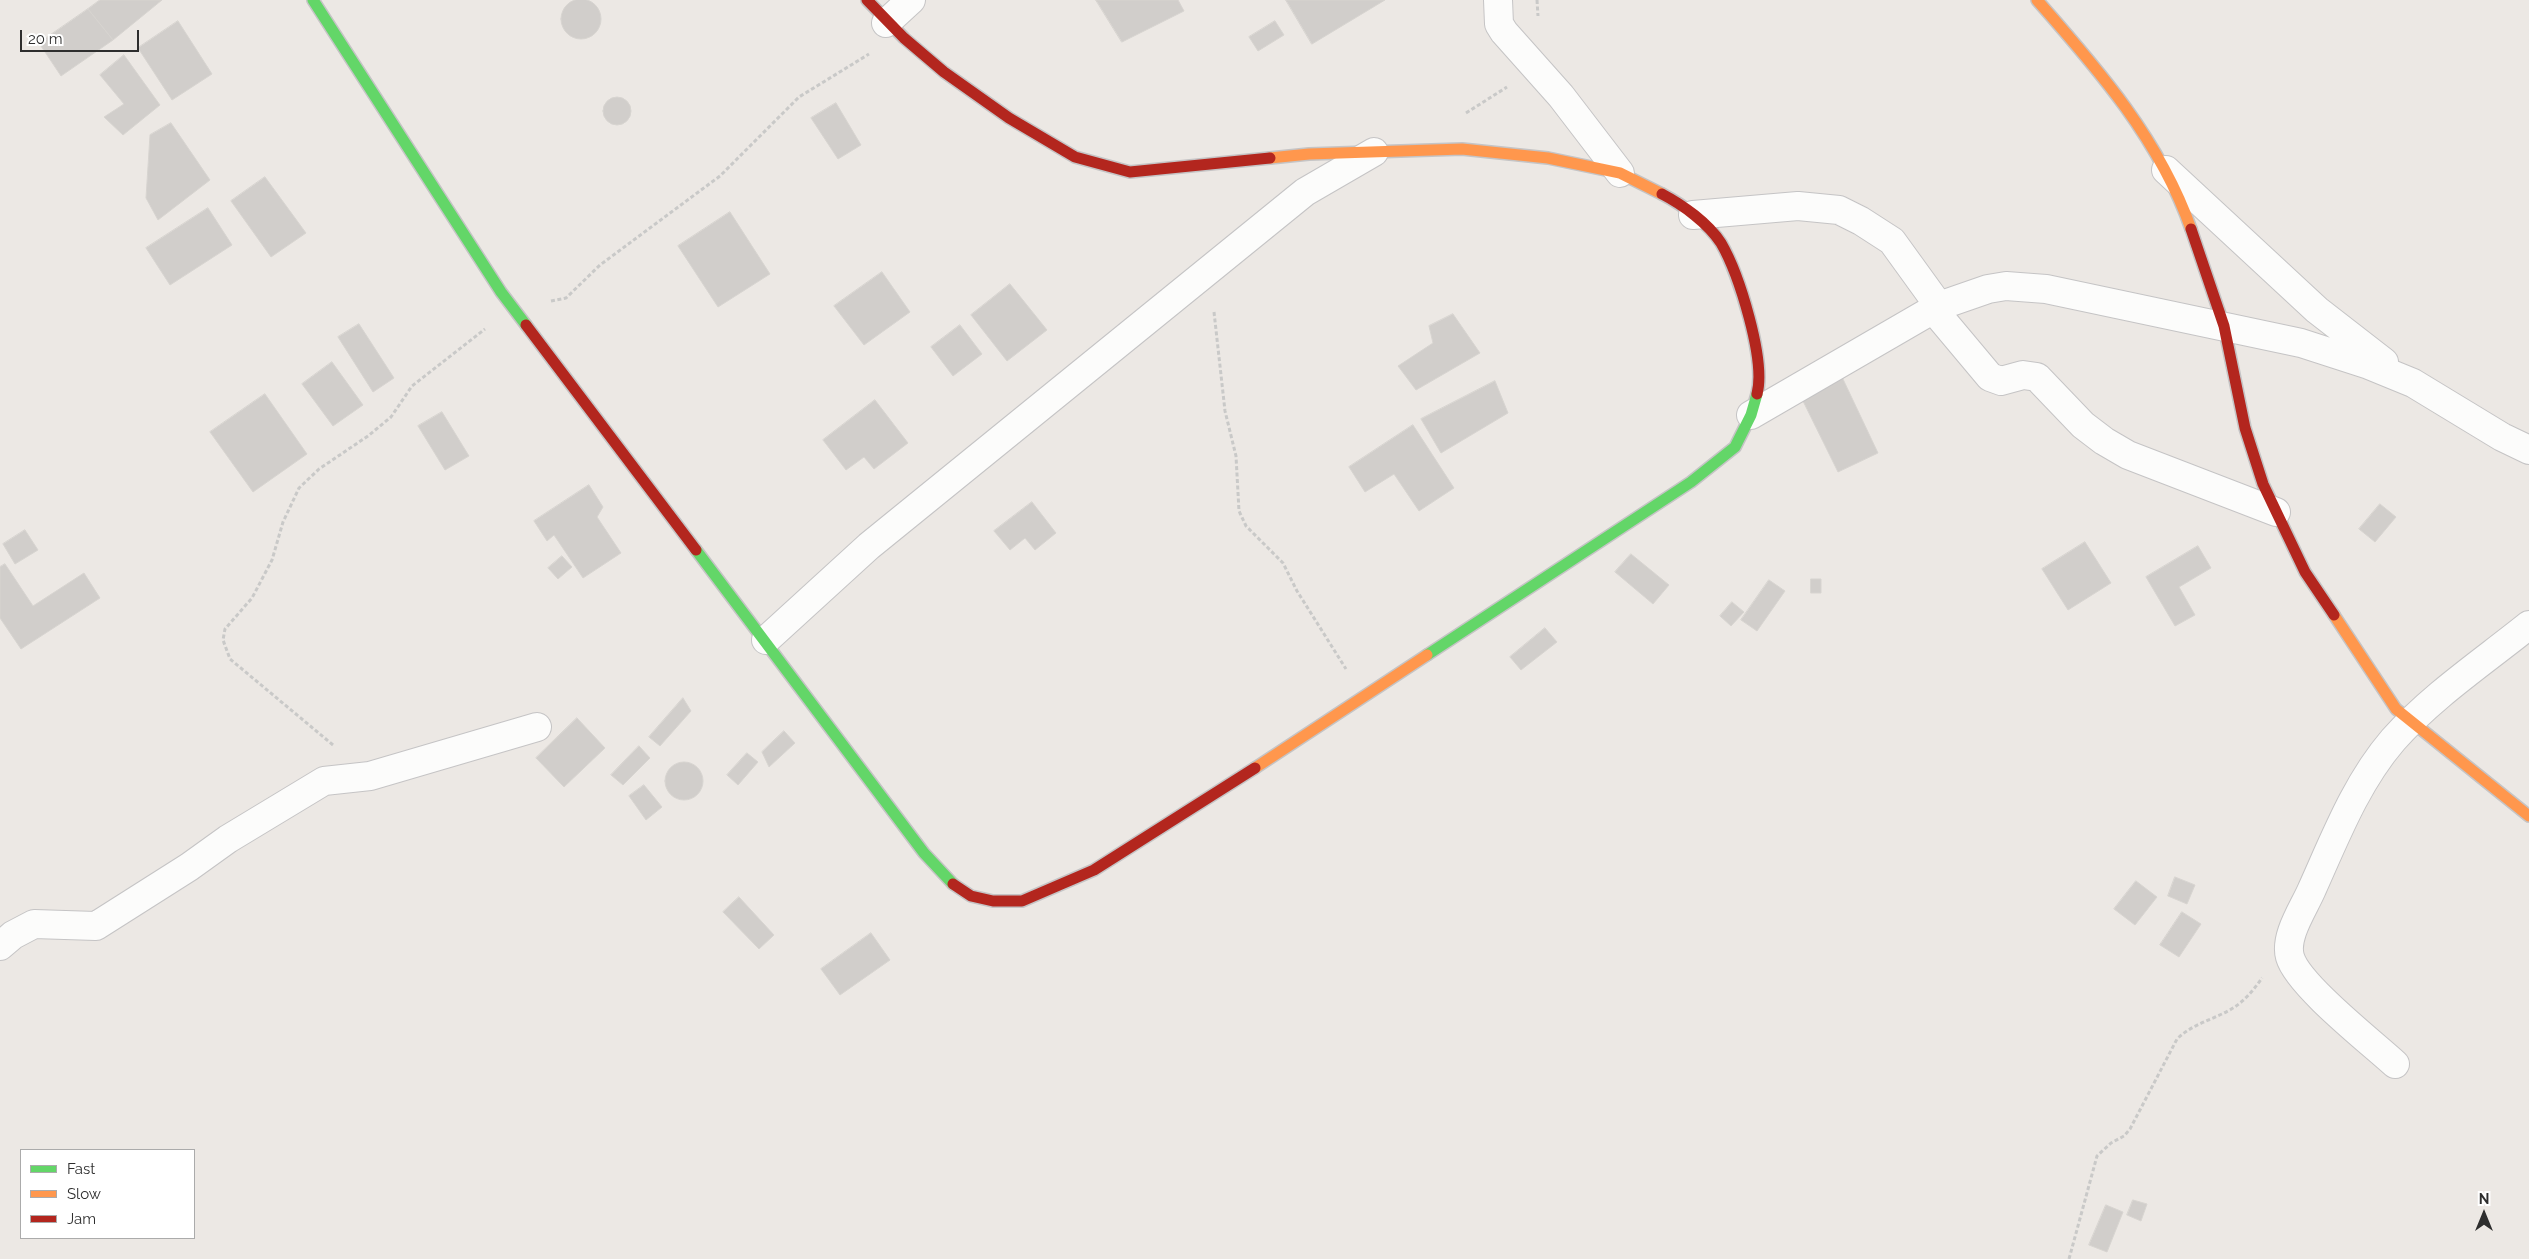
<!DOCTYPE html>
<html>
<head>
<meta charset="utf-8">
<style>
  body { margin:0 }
  #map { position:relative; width:2529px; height:1259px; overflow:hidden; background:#ece8e4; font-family:Raleway,sans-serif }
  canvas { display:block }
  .legend { position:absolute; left:20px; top:1149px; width:175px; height:90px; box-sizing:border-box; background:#fff; border:1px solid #ababab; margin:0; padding:6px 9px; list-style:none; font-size:15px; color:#2e2e2e }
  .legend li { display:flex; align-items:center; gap:10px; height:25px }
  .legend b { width:25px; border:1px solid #ababab }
  .north { position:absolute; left:2459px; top:1189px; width:50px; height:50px; -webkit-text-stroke:4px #fff; paint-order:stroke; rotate:0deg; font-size:14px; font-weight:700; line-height:20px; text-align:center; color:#2e2e2e }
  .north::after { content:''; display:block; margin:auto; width:18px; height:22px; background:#2e2e2e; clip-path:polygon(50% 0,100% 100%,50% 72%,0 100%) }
  .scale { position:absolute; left:20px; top:30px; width:119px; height:22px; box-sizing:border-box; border:2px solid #2e2e2e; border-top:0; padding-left:6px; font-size:15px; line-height:18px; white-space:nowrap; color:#2e2e2e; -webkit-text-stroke:4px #fff; paint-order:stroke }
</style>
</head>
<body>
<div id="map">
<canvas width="2529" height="1259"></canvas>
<ul class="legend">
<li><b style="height:6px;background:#63d668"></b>Fast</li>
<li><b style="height:6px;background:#ff974d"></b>Slow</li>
<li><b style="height:6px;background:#b3261e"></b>Jam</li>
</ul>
<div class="north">N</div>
<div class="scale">20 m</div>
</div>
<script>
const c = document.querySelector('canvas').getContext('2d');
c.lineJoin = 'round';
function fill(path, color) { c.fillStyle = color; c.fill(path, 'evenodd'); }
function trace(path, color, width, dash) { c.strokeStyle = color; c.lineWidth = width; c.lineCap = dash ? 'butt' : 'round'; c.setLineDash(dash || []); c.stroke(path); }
const building = new Path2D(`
  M561 19a20 20 0 1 1 40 0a20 20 0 1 1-40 0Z
  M100,0h62l-49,40 -25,-31z
  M1096,0h82l6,11 -62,31z
  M1286,0h99l-73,44z
  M88,9l25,31 -52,36 -22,-33z
  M178,21l34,53 -40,26 -34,-52z
  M1275,21l9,14 -26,16 -9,-14z
  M124,55l36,50 -37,30 -19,-18 20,-13 -24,-29z
  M603 111a14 14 0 1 1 28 0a14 14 0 1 1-28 0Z
  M836,103l25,42 -23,14 -27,-41z
  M171,123l39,57 -52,40 -12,-22 4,-63z
  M265,177l41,56 -35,24 -40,-56z
  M208,208l24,37 -62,40 -24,-37z
  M730,212l40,62 -52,33 -40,-61z
  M882,272l28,40 -46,33 -30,-39z
  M1010,284l37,46 -40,31 -36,-46z
  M1453,314l27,39 -64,37 -18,-24 35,-23 -4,-17z
  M359,324l35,54 -21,14 -35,-55z
  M960,325l22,29 -29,22 -22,-29z
  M332,362l31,43 -30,21 -31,-42z
  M1842,377l36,76 -40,19 -37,-75z
  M1495,381l13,32 -67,40 -20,-34z
  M265,394l42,60 -54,38 -43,-60z
  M875,400l33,43 -34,26 -10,-12 -18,13 -23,-30z
  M442,412l27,44 -24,14 -27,-44z
  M1413,425l41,63 -35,23 -25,-37 -29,18 -16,-25z
  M589,485l14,22 -6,10 24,36 -38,25 -29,-43 -7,6 -13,-20z
  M1032,502l24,31 -21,17 -10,-12 -15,12 -16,-19z
  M2380,504l16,13 -21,25 -16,-13z
  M25,530l13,20 -23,14 -12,-20z
  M2085,542l26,41 -43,27 -26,-41z
  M2198,546l13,22 -32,19 16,28 -20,11 -29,-49z
  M1631,554l38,31 -16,19 -38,-32z
  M562,556l10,11 -14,12 -10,-11z
  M5,564l28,42 51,-33 16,25 -79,51 -21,-31v-51z
  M1811,579h10v14h-10z
  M1769,580l16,11 -28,40 -16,-11z
  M1732,602l12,10 -13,14 -11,-10z
  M1545,628l12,14 -36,28 -11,-13z
  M683,698l8,13 -31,35 -11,-9z
  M577,718l28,30 -41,39 -28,-29z
  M784,731l11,12 -26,24 -7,-15z
  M639,746l11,12 -27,27 -12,-10z
  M747,753l11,9 -20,23 -11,-10z
  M665 781a19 19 0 1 1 38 0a19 19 0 1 1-38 0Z
  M644,785l18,22 -16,13 -17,-24z
  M2175,877l20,8 -8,19 -19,-8z
  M2136,881l21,16 -22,28 -21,-16z
  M739,897l35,38 -15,14 -36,-37z
  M2182,912l19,12 -22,33 -19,-12z
  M871,933l19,27 -50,35 -19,-26z
  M2133,1200l14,4 -6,17 -14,-6z
  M2106,1205l17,7 -16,40 -18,-7z`);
const path = new Path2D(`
  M1537,0l1,16
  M1466,113l41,-26
  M551,301l15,-3 34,-33 120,-89 79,-79 70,-43
  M1214,312l11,99 11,45 3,55 7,15 37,37 14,28 49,78
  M333,745l-103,-86 -7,-19 2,-11 27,-31 20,-38 11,-38 16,-34 20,-19 49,-33 23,-19 21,-31 73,-57
  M2069,1259l28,-103 14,-13 13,-7 6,-7 47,-90c14,-14 34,-19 51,-28 15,-8 25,-20 34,-33`);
const street = new Path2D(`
  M1498,0l1,24 5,8 57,64 59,77
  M886,23l25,-23
  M2166,170l151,140 67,52
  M1693,215l105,-9 41,4 22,11 31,20 47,65
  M1933,309l57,68 11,4 22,-6 14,2 46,48 21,16 24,14 148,57
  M1751,415l188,-109 49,-17 18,-3 40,3 255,54 68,22 44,18 89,54 27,13
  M766,640l103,-94 436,-354 69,-40
  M0,946l13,-11 21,-11 62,2 93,-59 39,-28 96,-58 46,-5 167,-49
  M2395,1064c-24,-22 -97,-79 -105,-107 -6,-21 14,-49 22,-68 23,-51 44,-106 81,-149 39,-44 90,-78 136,-115`);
const fast = new Path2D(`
  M313,0l188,292 25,33
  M696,550l228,303 29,31
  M1427,655l264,-173 44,-35 16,-32 6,-21`);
const slow = new Path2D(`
  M2037,0c61,69 123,140 154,229
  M1270,158l39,-4 153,-5 86,9 72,15 42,21
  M2334,615l62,94 133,107
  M1255,768l172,-113`);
const jam = new Path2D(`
  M867,0l37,38 40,34 65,46 66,39 55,15 140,-14
  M1662,194c21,11 46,29 59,49 18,31 45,117 36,151
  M2191,229l33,97 21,102 18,56 42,88 29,43
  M526,325l170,225
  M953,884l18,12 22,5h29l72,-31 161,-102`);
fill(building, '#d1cecb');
trace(building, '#d7d4d0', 1);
trace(street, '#c5c4c5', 30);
trace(fast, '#c5c4c5', 14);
trace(slow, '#c5c4c5', 14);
trace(jam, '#c5c4c5', 14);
trace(path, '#c9c9c8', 3, [4, 2.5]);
trace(street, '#fcfcfb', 28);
trace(fast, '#63d668', 11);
trace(slow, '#ff974d', 11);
trace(jam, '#b3261e', 11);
</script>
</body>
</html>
